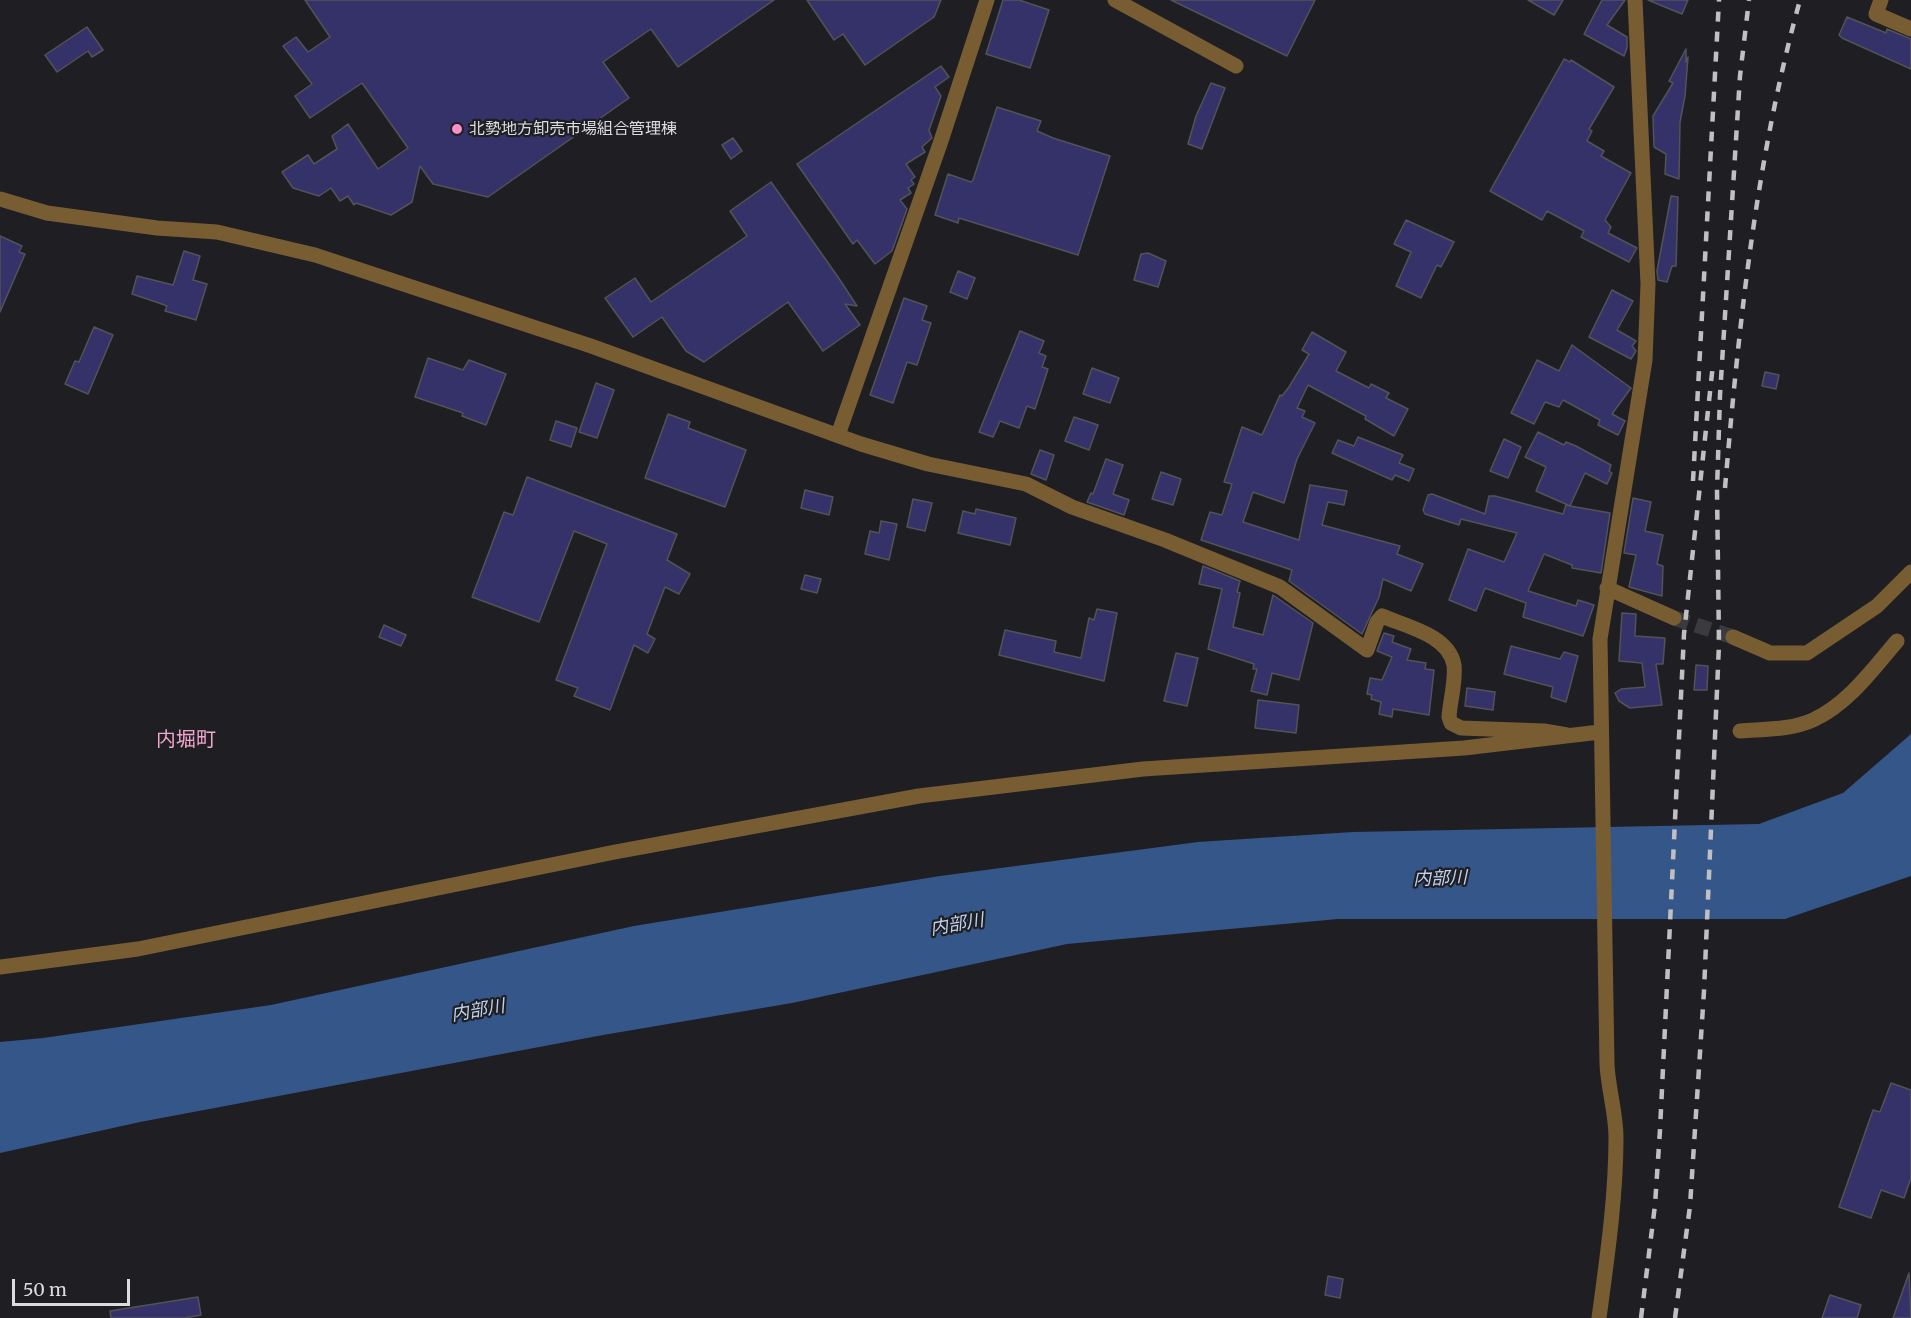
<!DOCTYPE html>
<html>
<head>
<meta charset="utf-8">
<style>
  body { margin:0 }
  #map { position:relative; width:1911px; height:1318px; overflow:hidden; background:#1f1f23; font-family:Merriweather,serif }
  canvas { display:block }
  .scale { position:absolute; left:12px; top:1279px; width:118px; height:27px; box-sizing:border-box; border:3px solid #dcdcdf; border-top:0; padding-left:8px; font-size:18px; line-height:21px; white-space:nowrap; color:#dcdcdf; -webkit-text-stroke:4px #1f1f23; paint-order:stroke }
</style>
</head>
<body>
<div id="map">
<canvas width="1911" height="1318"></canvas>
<div class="scale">50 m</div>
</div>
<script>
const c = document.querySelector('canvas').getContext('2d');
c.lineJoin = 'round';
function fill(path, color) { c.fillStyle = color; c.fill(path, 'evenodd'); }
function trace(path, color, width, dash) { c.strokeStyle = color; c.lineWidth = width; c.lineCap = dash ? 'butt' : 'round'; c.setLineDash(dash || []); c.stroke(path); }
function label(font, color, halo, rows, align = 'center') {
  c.font = font + ' Merriweather,"Noto Sans JP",serif'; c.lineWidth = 4.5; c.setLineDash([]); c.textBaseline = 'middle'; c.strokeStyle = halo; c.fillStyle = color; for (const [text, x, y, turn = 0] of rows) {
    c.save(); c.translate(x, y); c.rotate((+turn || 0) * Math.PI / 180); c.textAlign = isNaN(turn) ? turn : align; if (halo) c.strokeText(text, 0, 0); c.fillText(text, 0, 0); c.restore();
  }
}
const water = new Path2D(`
  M1911,734v142l-126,43h-447l-271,25 -275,59 -189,32 -463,87 -140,31v-111l43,-4 228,-33 363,-79 306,-50 258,-34 155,-10 406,-8 84,-31z`);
const building = new Path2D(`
  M305,0h469l-96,67 -27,-38 -48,33 26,36 -141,99 -55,-13 -13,-18 -8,36 -21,13 -35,-12 -2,2 -6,-9 -8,5 -9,-13 -12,8 -26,-8 -11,-16 26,-17 6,9 23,-15 -5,-13 16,-12 30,45 30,-21 -46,-65 -52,35 -15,-22 17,-12 -29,-38 13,-9 12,15 22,-15z
  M807,0h134l-7,17 -69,48 -22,-31 -9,6z
  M1003,0h16l30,10 -19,58 -44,-14z
  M1171,0h144l-28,56z
  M1528,0h35l-9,15z
  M1602,0h23l-18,25 20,12v11l-3,8 -40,-22z
  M1648,0h40l-6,14z
  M1847,17l39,16 1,-4 24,10v30l-69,-31 -3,-3z
  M87,27l16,23 -11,7 -4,-6 -31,21 -12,-17z
  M1686,49v13l2,-5 -3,39 -5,26 -1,57 -14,-5 1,-20 -12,-7 -1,-31 20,-33 -4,-2z
  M1564,59l6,3 1,-2 43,27 -25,42 3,2 -5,10 17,10 -3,5 30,17 -26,47 6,7 -3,6 29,15 -8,14 -48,-25 3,-6 -37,-20 -5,9 -52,-29z
  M941,66l8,11 -14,10 6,9 -12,34 3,8 -10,9 3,5 -19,12 9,13 -4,3 3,4 -6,4 3,5 -11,7 7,9 -15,42 -17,13 -18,-24 -4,4 -56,-80z
  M1211,83l14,5 -23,61 -14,-5 8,-28z
  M997,107l44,14 -4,10 16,7 57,18 -32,99 -119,-37 -1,5 -23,-8 13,-41 23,8 2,-2z
  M733,138l9,13 -11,8 -9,-14z
  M771,182l67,95 19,29 -12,-2 15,21 -37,26 -35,-49 -84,60 -18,-11 -24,-34 -29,20 -28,-39 30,-20 16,24 96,-66 -17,-25z
  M1671,196l7,1 -2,69h-4l-5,16 -9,-2 -1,-9z
  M1406,220l48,22 -13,25 -4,-2 -16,33 -25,-12 15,-34 -17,-8z
  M0,236l22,10 -3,6 6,2 -25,58z
  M184,251l16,5 -7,24 14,4 -11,36 -31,-9 2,-5 -8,-3 -27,-9 5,-18 36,9z
  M1148,253l18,8 -8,26 -24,-7 7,-26z
  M958,271l17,7 -8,21 -17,-7z
  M1612,290l21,11 -16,29 19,11 -4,5 4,5 -5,8 -42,-22z
  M904,298l23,8 -5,14 9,3 -14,42 -10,-3 -14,41 -23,-8z
  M94,327l19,8 -25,59 -23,-10 10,-23 4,1z
  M1020,331l24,10 -5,12 7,3 -4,11 6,2 -13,40 -8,-3 -8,22 -19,-7 -7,16 -14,-5z
  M1312,332l34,20 -10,19 33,17 2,-4 18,9 -3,5 22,11 -14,27 -29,-17 1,-3 -58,-31 -11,23 8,3 -3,6 13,6 -18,36 -13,44 -31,-11 -10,30 56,18 11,-55 37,6 -3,14 -16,-3 -6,23 78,21 -3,8 26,10 -12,27 -28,-12 -4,18 -17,37 -73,-53 3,-11 -91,-30 9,-28 12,3 10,-31 -8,-2 18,-55 20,8 18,-40 2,1 7,-9 20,-33 -7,-4z
  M1572,345l59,43 -19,26 13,7 -7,14 -20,-10 2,-5 -37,-20 -4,7 -14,-5 -11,22 -23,-11 26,-53 22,11z
  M428,358l35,12 6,-10 37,14 -20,51 -24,-9 1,-3 -48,-16z
  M1092,368l27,10 -9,25 -27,-9z
  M1765,372l14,3 -3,14 -14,-3z
  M596,383l18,7 -17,48 -18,-6z
  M668,414l22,8 -2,6 58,22 -21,57 -80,-29z
  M1074,417l24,8 -9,25 -24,-9z
  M556,421l21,7 -6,19 -21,-7z
  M1538,432l26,13 2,-3 10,4 35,19 -2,6 3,2 -5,11 -22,-11 -15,33 40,7 -9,60 -29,-5v-3l-28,-11 -16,37 48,15 2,-6 16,5 -11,31 -60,-19 3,-14 -41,-15 -9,23 -27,-11 19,-51 36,13 13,-29 -56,-14 -2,6 -34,-11 -2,-4 5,-15 4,-1 53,20 4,-18h6l68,18 3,-9 4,1 -34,-15 10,-24 -21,-10z
  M1358,437l45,18 -4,8 15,6 -5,12 -14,-6 -3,5 -60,-27 6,-13 16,6z
  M1504,439l17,8 -13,31 -18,-7z
  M1040,450l14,5 -8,25 -15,-6z
  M1106,459l17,6 -10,29 16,6 -5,15 -37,-13 4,-9 2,1z
  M1161,472l20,7 -8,26 -21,-6z
  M527,477l150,57 -10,26 23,14 -11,20 -14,-7 -18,47 8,5 -7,14 -14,-8 -24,65 -36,-14 4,-8 -22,-8 51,-136 -33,-13 -35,91 -67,-25 32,-85 9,3z
  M805,490l28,7 -4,18 -28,-7z
  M1633,498l18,4 -6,29 18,4 -6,29 6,2 -1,30 -33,-9 7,-32 -12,-2z
  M913,499l19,4 -7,28 -18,-4z
  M976,509l40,9 -6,27 -52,-12 5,-22 12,3z
  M881,521l16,3 -8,36 -24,-6 5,-23 9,2z
  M1203,566l37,15 -3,11 3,1 -7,34 30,8 10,-40 40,28 -14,57 -27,-7 -5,22 -16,-4 6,-22h-4l1,-5 -46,-15 14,-60 -23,-5z
  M805,575l16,4 -4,14 -16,-4z
  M1097,609l20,4 -13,68 -105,-26 6,-25 51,11 -2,11 27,6 8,-40 5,2z
  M1622,613l14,1 -1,22 30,2 -2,26h-7l6,41 -32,3 -11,-7 -4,-8 6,-4 24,-2 -3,-24 -23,-2z
  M384,625l22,10 -5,11 -22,-9z
  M1384,633l10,3 -2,6 19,7 -4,11 19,3 -1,6 9,1 -5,45 -36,-6 -1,8 -13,-3 2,-12 -10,-3 1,-4 -5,-1 3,-16 12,2 10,-23 -15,-6z
  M1511,646l49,13 4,-7 14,4 -12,46 -15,-5 2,-10 -49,-13z
  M1176,653l22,5 -11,48 -23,-5z
  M1696,665l12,1 -1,24h-13z
  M1467,688l28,4 -2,18 -28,-4z
  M1258,700l41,5 -3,28 -41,-5z
  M1891,1083l20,7v88l-7,20 -23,-8 -10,28 -32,-11 34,-97 7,2z
  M1909,1273l2,45h-18z
  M1328,1276l15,3 -3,19 -15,-3z
  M1830,1295l31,10 -4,13h-35z
  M198,1297l3,18 -17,3h-73l-1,-7z`);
const minorTunnel = new Path2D(`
  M1674,618l59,19`);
const minor = new Path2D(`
  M1115,0l121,66
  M1881,0l-5,14 35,15
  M0,199l47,14 110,15 60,4 98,23 276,91 270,98 67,20 98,20 46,23 93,33 115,47 87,63 10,-28 5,-6c23,10 67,19 72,49 2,16 -4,36 -5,52l2,6 10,5 83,3 23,4
  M838,435l103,-294 46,-141
  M1607,588l67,30
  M1733,637l37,16h37l70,-47 34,-34
  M1740,731c24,-2 51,-1 73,-11 35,-16 60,-51 84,-79
  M0,967l138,-18 477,-97 304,-56 224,-27 321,-21 136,-16
  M1599,1318c8,-60 17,-120 17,-181 0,-24 -8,-49 -9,-73l-7,-425 45,-279 3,-76 -13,-284`);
const rail = new Path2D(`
  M1693,481l26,-481
  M1725,488c14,-164 31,-329 75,-488
  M1641,1318l14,-113 5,-75 24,-496 29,-270
  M1675,1318l15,-112 14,-215 15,-347 -2,-154 3,-95 20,-319 9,-76`);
const markers = [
  [457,129,6,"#f98fca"]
];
const poiNames = [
  ["北勢地方卸売市場組合管理棟",469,129]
];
const waterNames = [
  ["内部川",1440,879,-2],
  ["内部川",957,925,-10],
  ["内部川",478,1011,-10]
];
const quarterNames = [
  ["内堀町",186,740]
];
fill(water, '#355689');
fill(building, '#343268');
trace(building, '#525358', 1.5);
trace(minorTunnel, '#3b3b3f', 15, [15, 8]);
trace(minor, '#785d33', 15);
trace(rail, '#c0c0c3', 4.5, [10, 10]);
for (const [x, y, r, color] of markers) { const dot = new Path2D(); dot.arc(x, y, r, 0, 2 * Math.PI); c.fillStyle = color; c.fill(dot); trace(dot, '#1f1f23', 2); }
label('16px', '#dcdcdf', '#1f1f23', poiNames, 'left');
label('italic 18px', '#bed2f2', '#1f1f23', waterNames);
label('20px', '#efa5cc', '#1f1f23', quarterNames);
</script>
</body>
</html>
